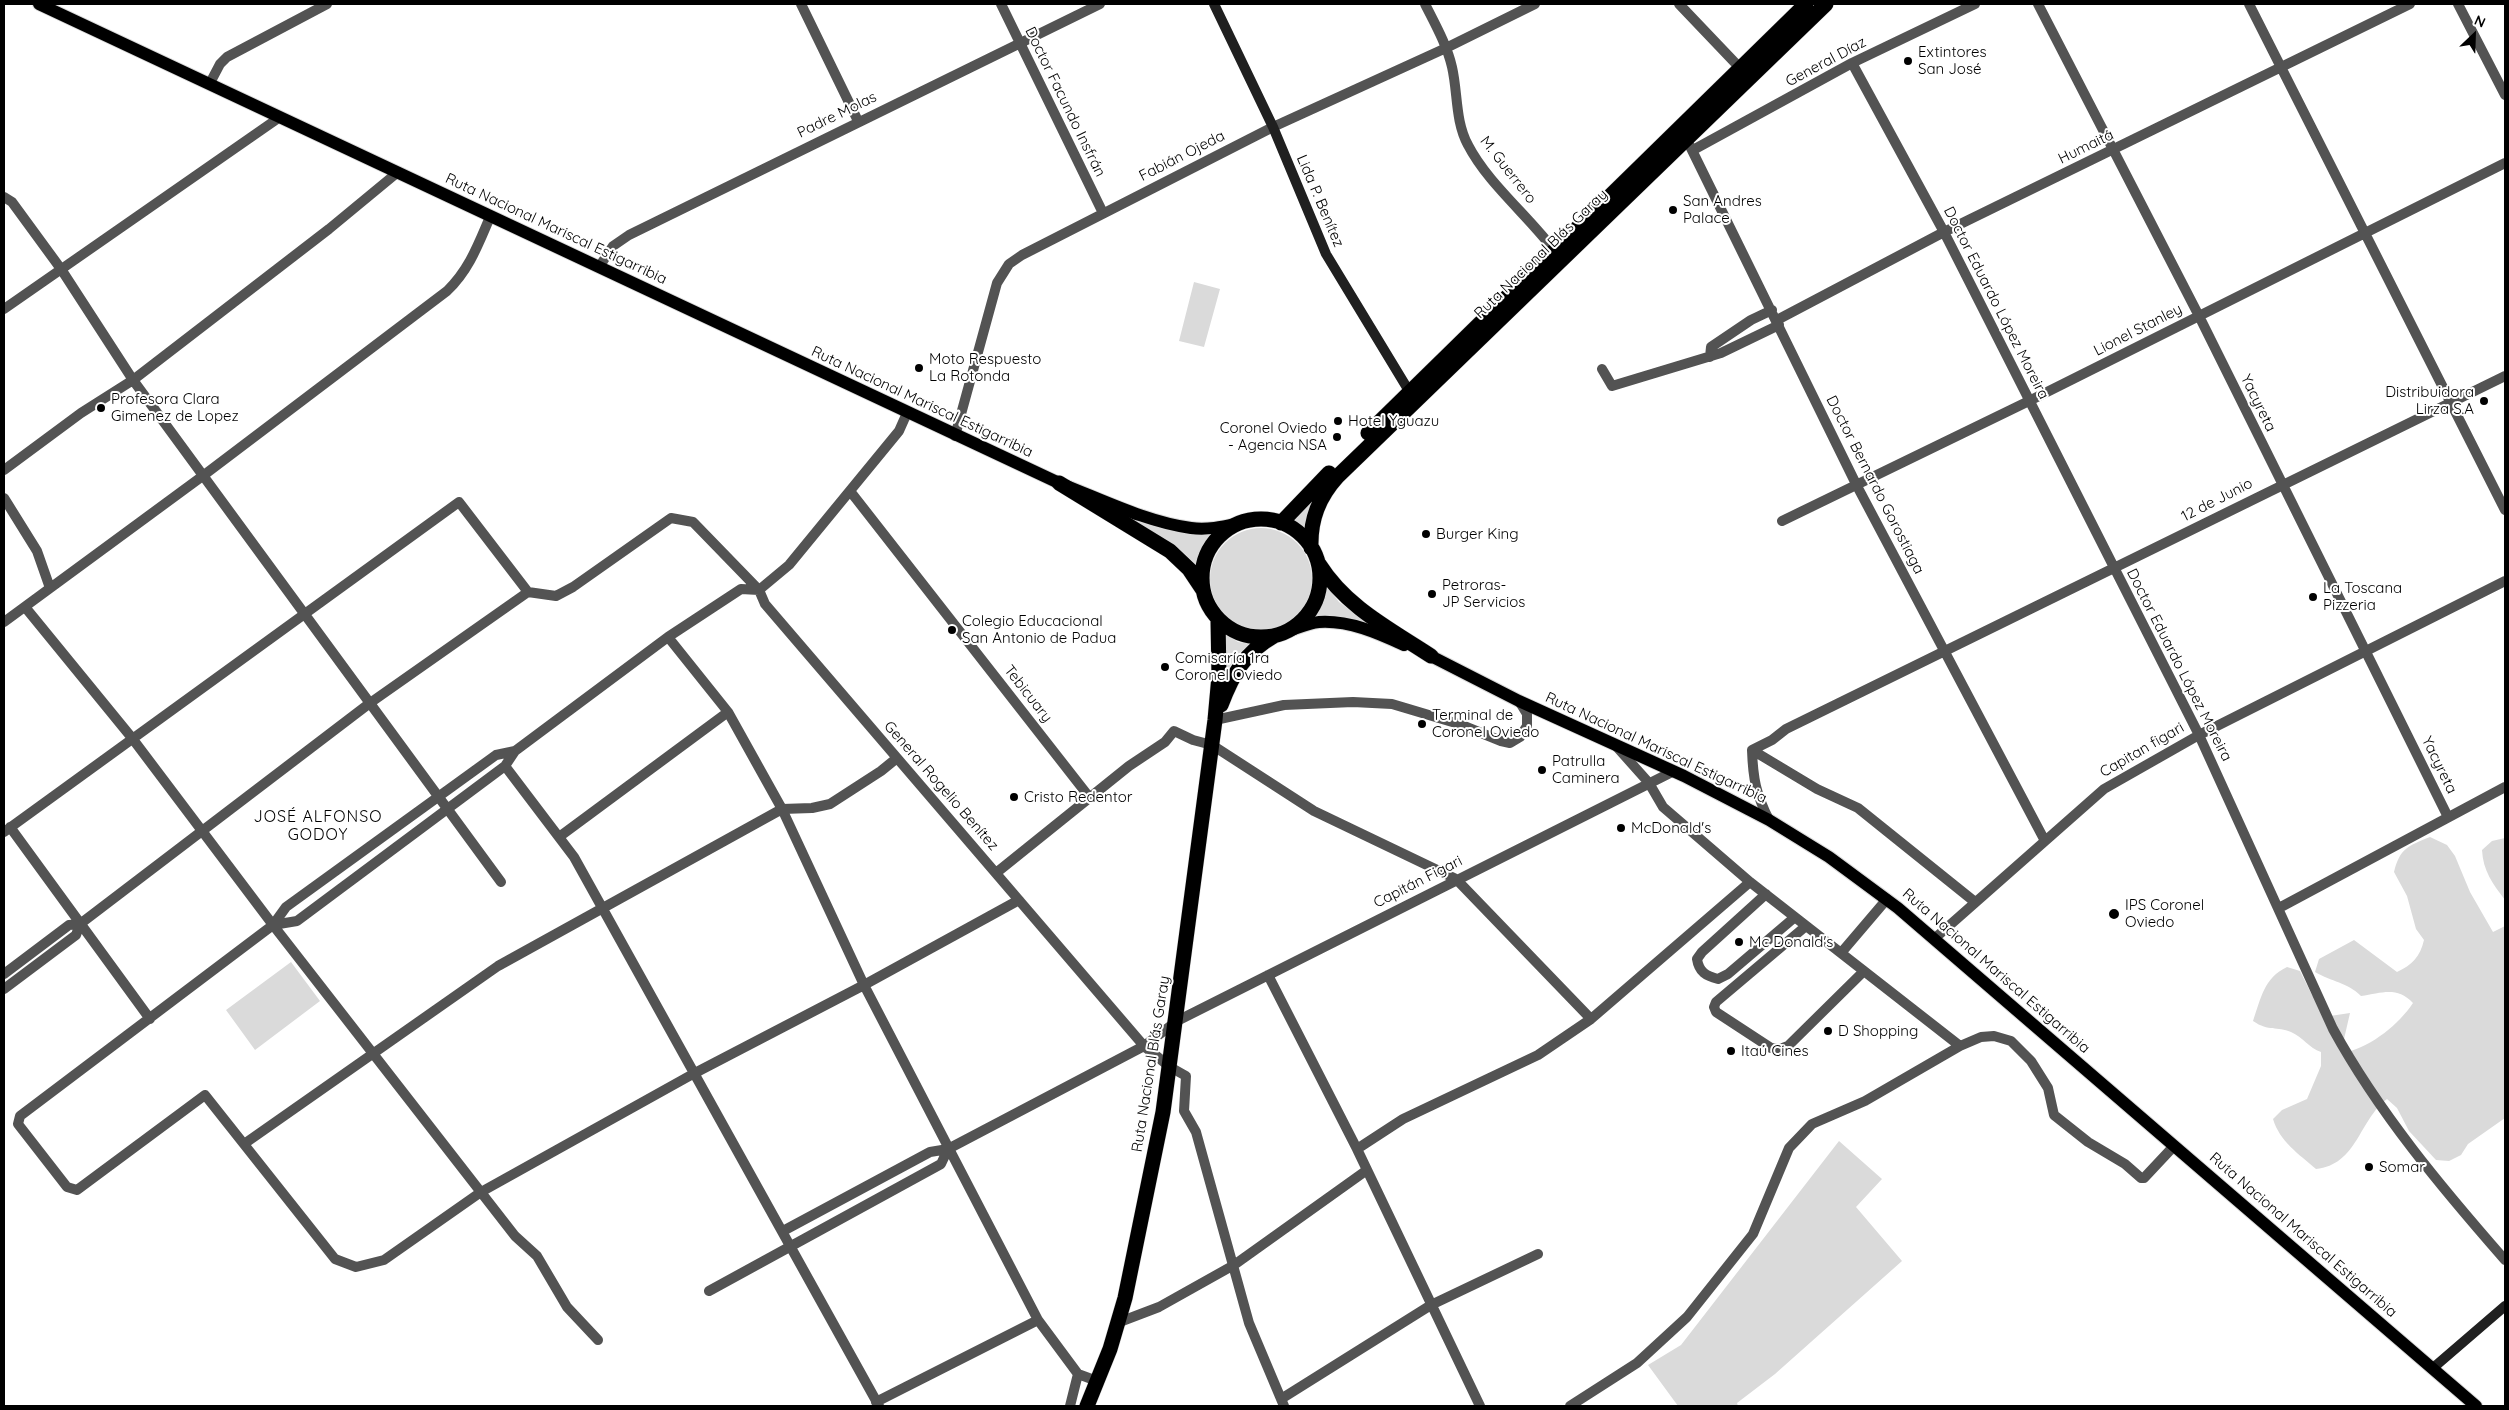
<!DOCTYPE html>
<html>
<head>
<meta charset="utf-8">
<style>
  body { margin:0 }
  #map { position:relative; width:2509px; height:1410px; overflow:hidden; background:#fff; font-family:Quicksand,sans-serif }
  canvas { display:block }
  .frame { position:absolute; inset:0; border:5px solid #000; pointer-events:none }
  .north { position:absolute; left:2449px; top:10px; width:50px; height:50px; -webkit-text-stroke:4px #fff; paint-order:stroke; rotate:24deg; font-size:14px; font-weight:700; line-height:20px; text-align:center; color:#000 }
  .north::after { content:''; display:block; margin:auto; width:18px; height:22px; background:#000; clip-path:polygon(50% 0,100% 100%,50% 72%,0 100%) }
</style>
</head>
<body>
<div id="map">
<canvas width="2509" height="1410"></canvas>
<div class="frame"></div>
<div class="north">N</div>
</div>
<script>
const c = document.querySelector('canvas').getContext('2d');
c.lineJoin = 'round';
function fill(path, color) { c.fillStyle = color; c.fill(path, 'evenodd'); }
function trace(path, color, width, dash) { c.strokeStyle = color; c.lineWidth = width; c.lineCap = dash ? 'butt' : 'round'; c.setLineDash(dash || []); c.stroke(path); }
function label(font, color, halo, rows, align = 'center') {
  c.font = font + ' Quicksand,sans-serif'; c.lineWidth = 4; c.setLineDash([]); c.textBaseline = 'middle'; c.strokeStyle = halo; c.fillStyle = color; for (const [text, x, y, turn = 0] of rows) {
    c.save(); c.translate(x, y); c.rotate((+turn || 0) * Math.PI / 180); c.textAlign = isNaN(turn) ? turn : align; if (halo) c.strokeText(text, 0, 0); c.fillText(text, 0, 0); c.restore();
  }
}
const green = new Path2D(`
  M1194,282l26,7 -16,58 -25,-6z
  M1321,489l-17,43 -17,-10z
  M1119,512l96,21 -11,12 -6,21 -15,-13z
  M1210 579a51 51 0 1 1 102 0a51 51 0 1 1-102 0Z
  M1326,585l13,17 34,24c-21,-7 -37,-11 -59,-9l9,-14z
  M1226,634l12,8 13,2 -15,12 -12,21z
  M2430,837l17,8 8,11 15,36 23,40 12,-6v192l-37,26 -7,11 -12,6 -13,-1 -27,-29 -12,-23 -10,-9c-28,21 -30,66 -71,70 -17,-15 -36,-27 -43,-50l9,-9 25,-11 14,-33v-14c-12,-4 -18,-15 -30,-20 -14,-6 -22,0 -38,-11 8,-23 11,-43 34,-54l13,4 12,24 18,21 20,-3 -6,26 3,13c25,-6 52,-28 66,-49 -16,-17 -31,-10 -52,-7 -14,-14 -29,-14 -46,-24l4,-13 35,-19 43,32c15,-7 23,-15 27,-32l-8,-11 -9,-33 -13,-24c6,-24 14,-26 36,-35z
  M2505,838v62c-12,-16 -22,-29 -23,-50l10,-9z
  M291,962l29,39 -65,49 -29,-40z
  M1839,1141l43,38 -26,28 46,54 -127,113 -38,29 1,3h-60l-30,-41 33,-20z`);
const street = new Path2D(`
  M801,4l57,117
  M1001,4l102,209
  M1425,4c10,20 22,41 27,63 6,26 3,54 16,78 20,39 63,73 89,109
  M1679,4l61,64
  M2038,4l161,312 249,501
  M2249,4l256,506
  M2458,4l47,91
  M1852,63l92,169 255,503 134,294c46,84 109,159 172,231
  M210,83l10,-19 7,-7 100,-53
  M1682,135l4,3 171,348 188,355
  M1693,150l159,-87 123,-59
  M4,197l8,5 49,67 72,111 368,502
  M599,267l14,-21 16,-11 471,-231
  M4,309l276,-192
  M1777,320l167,-88 466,-228
  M1710,357l1,-10 40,-27 21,-10
  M1602,369l10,17 109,-33 58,-28
  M955,436l42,-153 12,-19 13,-9 251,-128 173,-79 89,-44
  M4,470l77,-57 52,-33 196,-151 69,-57
  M850,491l240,307
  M4,498l33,53 13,37
  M1782,521l247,-120 476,-238
  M25,607l107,131 141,187 242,311 22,20 30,51 31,33
  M4,622l200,-147 243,-184c22,-21 31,-46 43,-74
  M668,637l60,75 54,97 82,176 174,335 40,54 19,7
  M1215,720l69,-15 69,-3 39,2 67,20 42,17 9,2 10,-6 7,-11v-12l-8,-13
  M1616,746l33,37 14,24 87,75 210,164
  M1752,750l65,39 41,19 117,94
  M515,751l-19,4 -210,152 -13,18 -253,191 -2,8 49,63 10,3 128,-95 130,164 21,8 28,-7 97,-68 212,-118 171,-89 155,-85
  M505,766l69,91 305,549
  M1769,820c-13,-26 -16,-41 -17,-70l20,-10 14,-11 719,-353
  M10,827l140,192
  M4,832l455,-330 69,90
  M559,837l169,-125
  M996,873l133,-107 36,-24 9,-11 19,9 19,5 102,66 142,68 135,140
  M1766,894l-64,58 -5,7c2,13 9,17 21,20l10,-5 67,-57
  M2279,908l226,-121
  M273,925l24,-4 208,-155 10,-15 153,-114 73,-48 18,1 30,-25 110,-134 8,-18
  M1806,926l-90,76 -2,5 2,5 55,36 9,1 8,-3 76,-75
  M1934,939l170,-150 95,-54 306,-154
  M1841,953l46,-54
  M4,974l65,-49 11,-1
  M1268,975l89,174 123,257
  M4,989l72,-54 4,-11 290,-221 158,-111 28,4 17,-9 98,-69 22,4 66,68 6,14 379,442 26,21 16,9 -2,35 12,21 53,191 35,83
  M244,1144l254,-178 284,-157 30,-1 18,-4 51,-33 16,-13
  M1357,1149l46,-30 135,-64 53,-36 159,-137
  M783,1231l147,-79 18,-3 196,-103 33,-25 497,-250
  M709,1291l232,-127 7,-15
  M1117,1323l42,-16 75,-42 133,-95
  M1281,1399l150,-94 107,-51
  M876,1402l162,-82
  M1070,1406l8,-32
  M1570,1406l67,-43 50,-46 66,-83 36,-86 23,-24 53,-23 95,-55 21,-9 13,-1 17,5 20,20 17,27 6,27 34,27 37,22 16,14h3l30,-32`);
const secondary = new Path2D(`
  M1214,4l59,123 53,127 83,137 5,5
  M2433,1368l72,-62`);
const primary = new Path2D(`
  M39,4l1020,479c42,16 87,39 132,45 16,2 31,-1 46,-4
  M1282,633c12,-3 25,-10 37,-11 30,-2 59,11 85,23
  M1423,652l96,49 165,75 85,44 60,37 69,51 578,498`);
const highway = new Path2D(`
  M1368,433l438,-429
  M1059,483l111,68 19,18 14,21
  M1202 578a59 59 0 1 1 118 0a59 59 0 1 1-118 0Z
  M1281,523l48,-50
  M1311,548c-1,-29 8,-51 27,-72l488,-472
  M1319,564c27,43 71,65 112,92
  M1221,705c12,-31 23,-52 53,-69
  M1087,1406l23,-57 15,-51 38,-186 52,-392 4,-44 -1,-57`);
const markers = [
  [1908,61,5,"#000"],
  [1673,210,5,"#000"],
  [919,368,5,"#000"],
  [2484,401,5,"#000"],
  [101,408,5,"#000"],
  [1338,421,5,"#000"],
  [1337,437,5,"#000"],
  [1426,534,5,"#000"],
  [1432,594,5,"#000"],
  [2313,597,5,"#000"],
  [952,630,5,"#000"],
  [1165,667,5,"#000"],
  [1422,724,5,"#000"],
  [1542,770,5,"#000"],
  [1014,797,5,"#000"],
  [1621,828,5,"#000"],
  [2114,914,6,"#000"],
  [1739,942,5,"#000"],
  [1828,1031,5,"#000"],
  [1731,1051,5,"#000"],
  [2369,1167,5,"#000"]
];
const poiNames = [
  ["Extintores",1918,52],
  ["San José",1918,69],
  ["San Andres",1683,201],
  ["Palace",1683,218],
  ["Moto Respuesto",929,359],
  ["La Rotonda",929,376],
  ["Distribuidora",2474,392,"right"],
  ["Lirza S.A",2474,409,"right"],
  ["Profesora Clara",111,399],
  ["Gimenez de Lopez",111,416],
  ["Hotel Yguazu",1348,421],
  ["Coronel Oviedo",1327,428,"right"],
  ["- Agencia NSA",1327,445,"right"],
  ["Burger King",1436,534],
  ["Petroras-",1442,585],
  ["JP Servicios",1442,602],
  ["La Toscana",2323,588],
  ["Pizzeria",2323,605],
  ["Colegio Educacional",962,621],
  ["San Antonio de Padua",962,638],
  ["Comisaría 1ra",1175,658],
  ["Coronel Oviedo",1175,675],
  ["Terminal de",1432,715],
  ["Coronel Oviedo",1432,732],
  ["Patrulla",1552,761],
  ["Caminera",1552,778],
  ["Cristo Redentor",1024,797],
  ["McDonald's",1631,828],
  ["IPS Coronel",2125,905],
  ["Oviedo",2125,922],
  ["Mc Donald's",1749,942],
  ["D Shopping",1838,1031],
  ["Itaú Cines",1741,1051],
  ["Somar",2379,1167]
];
const streetNames = [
  ["General Díaz",1826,62,-28],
  ["Doctor Facundo Insfrán",1065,102,64],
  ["Padre Molas",837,115,-26],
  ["Humaitá",2086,147,-26],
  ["Fabián Ojeda",1182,156,-27],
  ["M. Guerrero",1508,170,52],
  ["Lida P. Benítez",1320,201,67],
  ["Ruta Nacional Mariscal Estigarribia",556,229,25],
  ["Ruta Nacional Blás Garay",1541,254,-44],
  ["Doctor Eduardo López Moreira",1996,303,63],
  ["Lionel Stanley",2138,330,-27],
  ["Ruta Nacional Mariscal Estigarribia",922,402,25],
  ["Yacyreta",2258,403,64],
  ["Doctor Bernardo Gorostiaga",1875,485,63],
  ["12 de Junio",2217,500,-27],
  ["Doctor Eduardo López Moreira",2179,665,63],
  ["Tebicuary",1028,694,52],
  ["Ruta Nacional Mariscal Estigarribia",1656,748,25],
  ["Capitan figari",2142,750,-30],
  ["Yacyreta",2439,765,64],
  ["General Rogelio Benítez",941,786,49],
  ["Capitán Figari",1418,882,-27],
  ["Ruta Nacional Mariscal Estigarribia",1996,971,41],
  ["Ruta Nacional Blás Garay",1151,1064,-81],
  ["Ruta Nacional Mariscal Estigarribia",2303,1235,41]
];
const neighbourhoodNames = [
  ["JOSÉ ALFONSO",318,817],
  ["GODOY",318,835]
];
fill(green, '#dadada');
trace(primary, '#dbdbdb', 14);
trace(highway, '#dbdbdb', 16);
trace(street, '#535353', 10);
trace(secondary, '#202020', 10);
trace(primary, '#000', 12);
trace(highway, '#000', 15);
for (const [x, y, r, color] of markers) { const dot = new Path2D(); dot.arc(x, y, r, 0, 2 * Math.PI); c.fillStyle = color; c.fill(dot); trace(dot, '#fff', 2); }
label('15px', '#000', '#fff', poiNames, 'left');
label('15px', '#000', '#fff', streetNames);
c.letterSpacing = '1px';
label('16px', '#000', '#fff', neighbourhoodNames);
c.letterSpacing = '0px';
</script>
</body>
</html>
